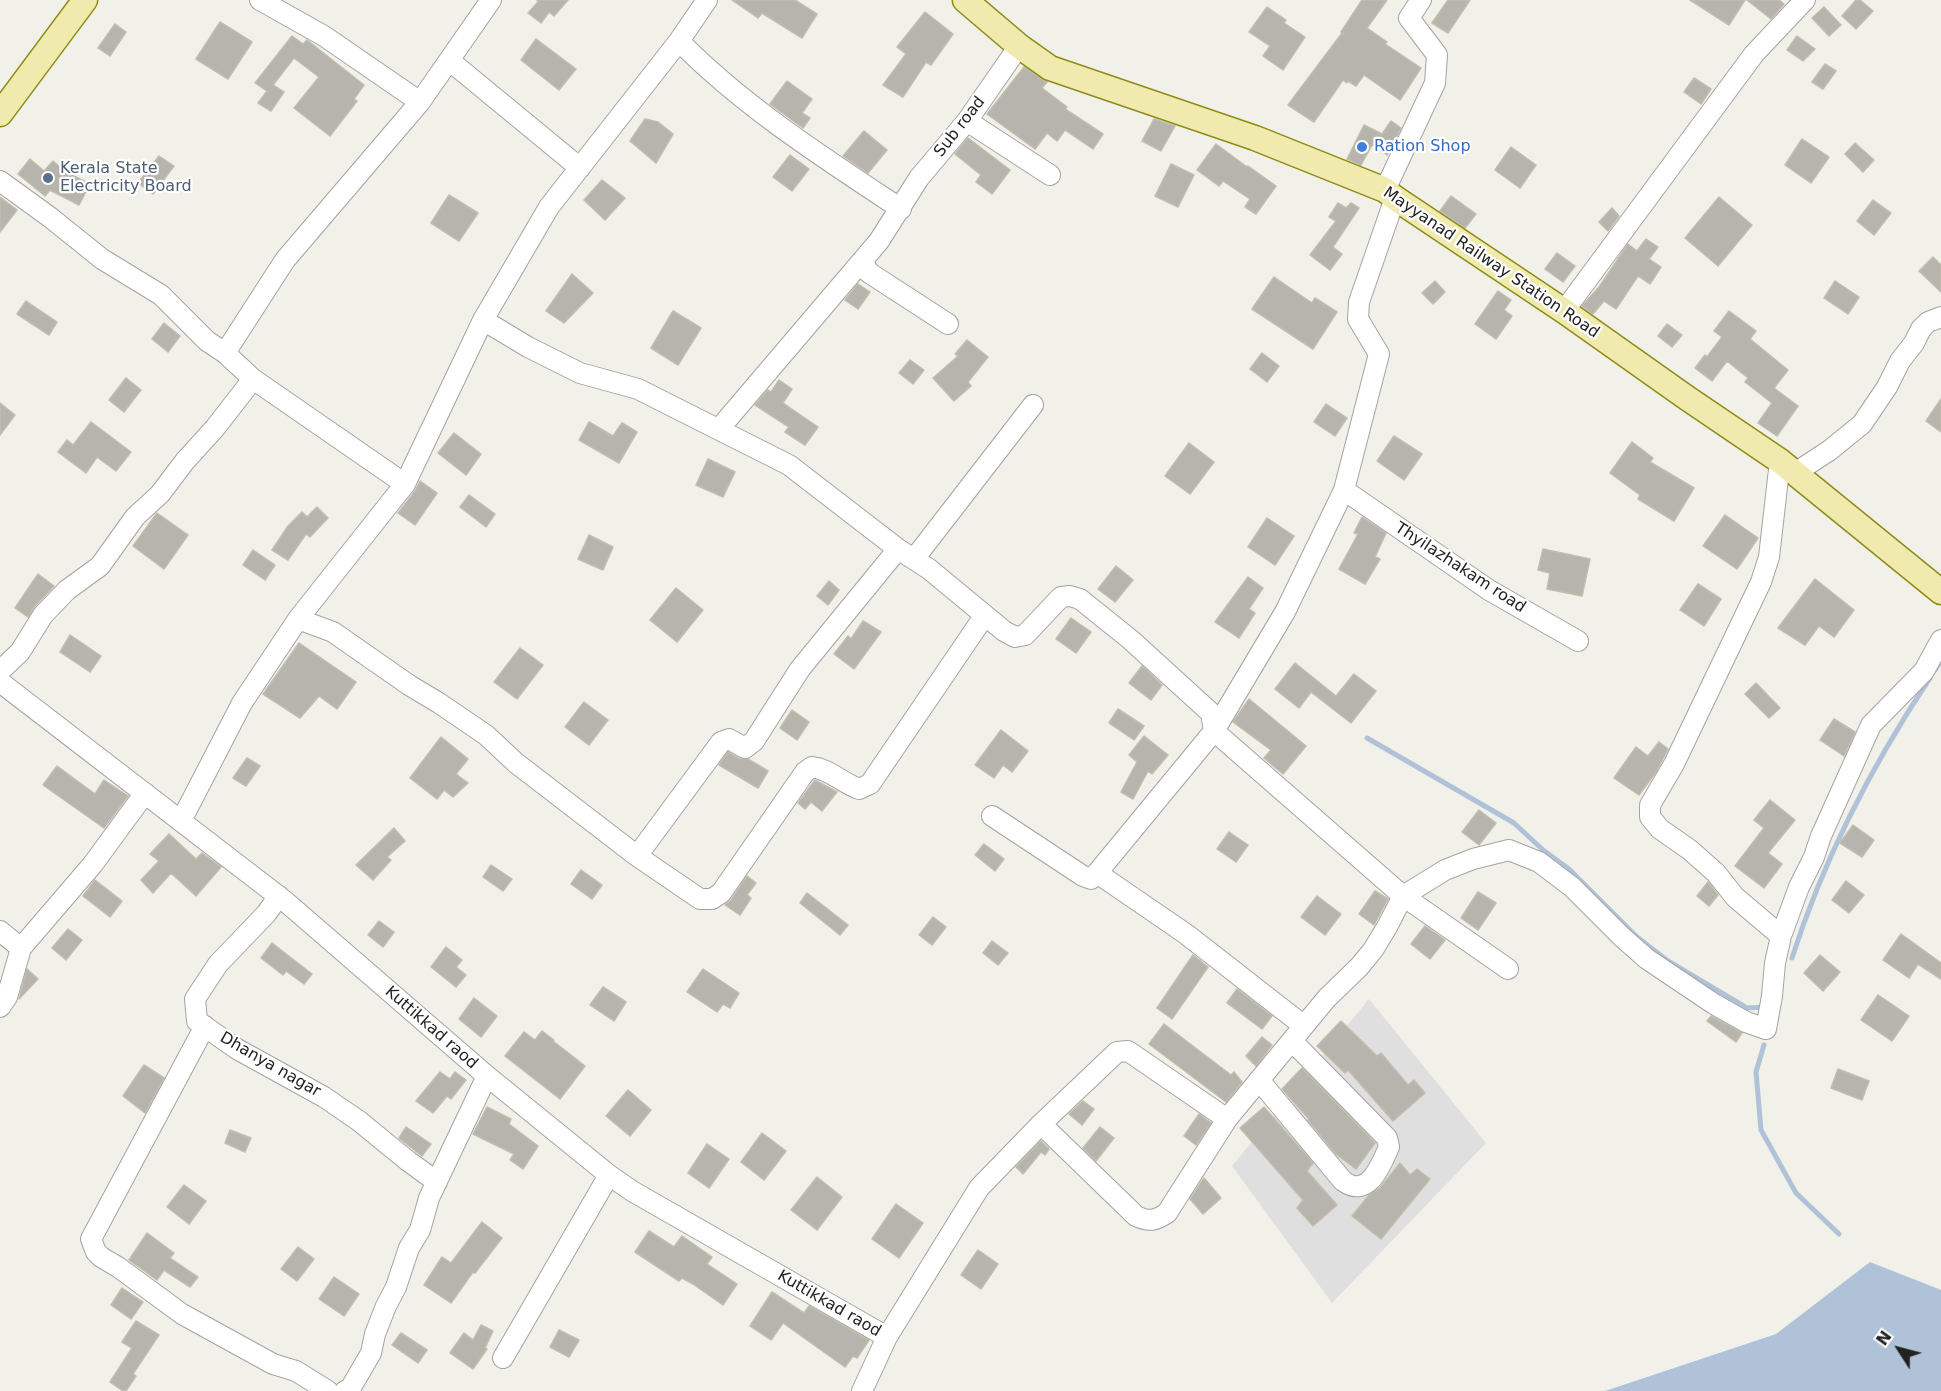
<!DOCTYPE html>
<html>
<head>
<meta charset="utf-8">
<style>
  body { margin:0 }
  #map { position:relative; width:1941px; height:1391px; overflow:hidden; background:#f1f1ea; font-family:"DejaVu Sans",sans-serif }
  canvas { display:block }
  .north { position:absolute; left:1869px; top:1319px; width:60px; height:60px; -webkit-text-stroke:4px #fff; paint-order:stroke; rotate:306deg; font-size:16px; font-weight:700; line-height:24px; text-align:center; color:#222 }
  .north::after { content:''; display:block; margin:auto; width:21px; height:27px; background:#222; clip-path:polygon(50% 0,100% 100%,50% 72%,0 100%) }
</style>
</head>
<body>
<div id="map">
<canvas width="1941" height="1391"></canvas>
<div class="north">N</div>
</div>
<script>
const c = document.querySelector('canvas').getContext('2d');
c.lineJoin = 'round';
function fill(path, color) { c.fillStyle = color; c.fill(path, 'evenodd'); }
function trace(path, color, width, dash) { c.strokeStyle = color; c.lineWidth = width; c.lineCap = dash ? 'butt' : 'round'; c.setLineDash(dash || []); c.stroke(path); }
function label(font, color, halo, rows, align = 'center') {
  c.font = font + ' "DejaVu Sans",sans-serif'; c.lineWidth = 4.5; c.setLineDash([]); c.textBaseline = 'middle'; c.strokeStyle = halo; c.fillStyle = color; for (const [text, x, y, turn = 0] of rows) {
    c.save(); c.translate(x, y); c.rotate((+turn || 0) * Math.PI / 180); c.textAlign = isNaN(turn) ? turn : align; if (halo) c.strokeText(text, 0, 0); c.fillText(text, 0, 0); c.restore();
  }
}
const residential = new Path2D(`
  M1369,999l117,144 -154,160 -100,-137z`);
const water = new Path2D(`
  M1870,1262l71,28v101h-336l171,-57z`);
const stream = new Path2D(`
  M1935,670l6,-9
  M1367,738l147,85 29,27 26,19 68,68 31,24 79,47 20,-1
  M1792,958c32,-100 80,-193 138,-280
  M1764,1045l-8,27 5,58 35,63 43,41`);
const building = new Path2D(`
  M537,0h31l-14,16 -5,-4 -8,11 -13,-10 10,-11z
  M732,0h63l22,14 -15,24 -40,-25 -4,5z
  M1362,0h25l-20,28 20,14 -2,2 36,24 -21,32 -36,-25 -8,11 -8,-5 -1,2 -4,-3 -29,42 -26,-17 54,-72 -1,-1z
  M1448,0h22l-22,33 -16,-10z
  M1690,0h55l-16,25z
  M1747,0h32l5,4 -13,15z
  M1856,0h4l13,11 -17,18 -14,-13z
  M1267,7l19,13 -2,3 21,14 -22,33 -20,-14 7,-10 -21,-14z
  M1824,7l17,18 -12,11 -17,-18z
  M925,12l28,22 -22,31 -5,-3 -23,35 -20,-12 23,-31 -9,-7z
  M220,22l32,20 -24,37 -32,-20z
  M115,24l11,8 -16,24 -12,-8z
  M292,36l11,8 4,-4 57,45 -10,14 3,2 -27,35 -36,-28 25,-31 -25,-19 -21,27 11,7 -13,19 -13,-8 9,-12 -12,-8z
  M1797,36l18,13 -12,12 -16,-11z
  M536,39l40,30 -17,21 -38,-30z
  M1825,64l11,7 -13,18 -11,-7z
  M1024,67l23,15 -5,6 25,19 -2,2 38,25 -10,15 -28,-19 -8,11 -10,-8 -12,16 -48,-35z
  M1694,78l17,11 -10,15 -17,-12z
  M787,81l25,18 -10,14 8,5 -7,10 -33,-24z
  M645,119l13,3 15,12 -17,29 -26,-22z
  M1154,119l21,7 -14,25 -19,-10z
  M1391,121l10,7 -14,27 -15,-10 -11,20 -14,-6 17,-34 18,9z
  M864,131l23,19 -19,23 -25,-17z
  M968,138l42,32 -18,24 -16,-12 5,-7 -26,-21z
  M1802,139l27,18 -18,26 -26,-18z
  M1855,143l19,17 -11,12 -18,-18z
  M1216,144l31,23 1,-1 28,20 -20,28 -11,-7 5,-8 -27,-18 -4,5 -22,-16z
  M1511,147l25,18 -16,23 -25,-18z
  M790,155l19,14 -17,22 -19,-14z
  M159,156l15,10 -21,28 -15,-11z
  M30,159l14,12 9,-10 13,11 24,12 -11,21 -29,-15 -5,6 -27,-22z
  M1171,164l23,11 -16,32 -23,-11z
  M602,180l23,18 -20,22 -21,-20z
  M449,195l29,18 -19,28 -28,-18z
  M1451,196l25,18 -11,14 -25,-17z
  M0,197l17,13 -17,22z
  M1719,197l33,28 -34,41 -33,-28z
  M1873,200l18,13 -17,22 -17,-14z
  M1338,203l8,5 5,-5 8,5 -26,39 9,7 -12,16 -20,-15 26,-34 -7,-4z
  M1612,208l7,8 -11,15 -9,-9z
  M1646,239l12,8 -9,12 12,8 -11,17 -12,-8 -22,33 -12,-8 -11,13 -11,-8 17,-19 29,-43 9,7z
  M1557,253l18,13 -12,16 -18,-13z
  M1933,257l8,8v27l-22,-21z
  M572,274l21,19 -29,30 -18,-12z
  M1274,277l38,26 3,-5 22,14 -24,37 -61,-40z
  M1435,281l10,11 -12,12 -11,-11z
  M1835,281l24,16 -11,17 -24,-16z
  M858,284l12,8 -12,17 -13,-9z
  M1498,291l13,9 -7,10 8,6 -16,23 -21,-15z
  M26,301l31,21 -8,13 -32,-21z
  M673,311l28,17 -23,37 -27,-17z
  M1729,311l27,20 -6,8 38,31 -14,18 24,18 -21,30 -19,-13 14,-20 -27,-21 3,-4 -21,-17 -15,20 -17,-13 10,-13 2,2 15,-20 -8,-6z
  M164,323l16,13 -12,16 -16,-13z
  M1667,324l15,11 -10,12 -14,-11z
  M967,340l21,17 -20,25 3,4 -17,15 -21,-23 25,-22 -3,-2z
  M1262,353l17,13 -12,16 -17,-13z
  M910,360l14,10 -11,14 -14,-11z
  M126,378l15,12 -17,22 -15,-12z
  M779,380l13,9 -9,14 35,24 -13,18 -20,-13 4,-5 -34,-22 13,-15 3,2z
  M1941,399v33l-15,-11z
  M0,403l15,12 -15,20z
  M1326,404l21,14 -12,18 -21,-14z
  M91,422l40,30 -15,19 -19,-14 -11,16 -28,-21 9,-12 6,5z
  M589,422l24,14 9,-13 15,9 -18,31 -40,-23z
  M454,433l27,21 -15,21 -28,-22z
  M1394,436l28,18 -18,26 -27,-19z
  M1632,442l21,16 -3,4 44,26 -20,33 -36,-22 2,-4 -30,-22z
  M1189,443l25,19 -24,32 -25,-18z
  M708,459l27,13 -12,25 -27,-12z
  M420,481l17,12 -22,32 -17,-12 17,-22z
  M469,495l26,19 -9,13 -26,-20z
  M317,507l11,11 -18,19 -4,-3 -18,26 -16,-10 16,-24 14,-14 5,5z
  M157,513l31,22 -24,34 -31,-23z
  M1725,515l33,23 -21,31 -34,-23z
  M1362,517l24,16 -11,24 5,2 -15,25 -26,-15 19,-35 -4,-1z
  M1267,518l27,18 -19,29 -27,-18z
  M589,535l24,12 -10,23 -25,-11z
  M1543,549l47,10 -8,37 -35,-7 3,-16 -12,-3z
  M253,550l22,15 -10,15 -22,-15z
  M1116,566l17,14 -18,22 -17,-13z
  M38,574l16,12 -20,21 -6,10 -13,-9z
  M1248,577l15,11 -14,21 6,4 -16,25 -24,-16z
  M1815,579l39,31 -20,27 -15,-11 -14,19 -27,-17z
  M829,581l10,9 -11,15 -11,-9z
  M1698,584l23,15 -17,27 -24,-16z
  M676,588l27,22 -26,32 -27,-22z
  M1071,618l20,14 -15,21 -20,-14z
  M863,621l18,11 -27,37 -20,-15 14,-18 3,3z
  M70,635l31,21 -11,16 -30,-20z
  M299,643l57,39 -19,27 -18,-13 -19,22 -37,-24z
  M520,648l23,17 -26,34 -23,-17z
  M1295,663l41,33 18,-22 22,17 -25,32 -40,-31 -12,16 -24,-19z
  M1142,666l20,19 -11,15 -22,-17z
  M1756,683l24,25 -11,10 -24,-24z
  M1249,699l57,47 -23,28 -19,-16 7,-8 -38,-28z
  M584,702l24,18 -19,25 -24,-18z
  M1118,709l26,17 -10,14 -25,-17z
  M792,710l17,12 -12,18 -17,-12z
  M1834,719l21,13 -11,24 -24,-16z
  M1001,730l27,21 -16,21 -9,-7 -9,13 -19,-13z
  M1144,736l24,19 -16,19 -4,-3 -15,28 -12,-7 16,-30 -8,-7z
  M441,737l27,22 -12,15 12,9 -15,14 -9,-7 -7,9 -27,-21z
  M1659,742l9,7 -12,23 -17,23 -25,-17 22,-31 12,9z
  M728,752l12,7h8l20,12 -10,17 -39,-23z
  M247,758l13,8 -14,20 -13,-8z
  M57,766l38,28 9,-14 24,16 -24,32 -61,-43z
  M815,780l22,12 -15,19 -11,-9 -6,7 -7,-6z
  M1770,800l25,20 -27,33 14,11 -18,24 -29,-22 29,-38 -10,-8z
  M1479,810l17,13 -17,22 -17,-13z
  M1853,825l21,15 -12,17 -22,-14z
  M394,828l11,13 -18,16 4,3 -18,20 -17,-15z
  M1229,832l19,13 -12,17 -19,-13z
  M169,834l27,25 6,-6 19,14 -25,29 -25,-23 -18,20 -12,-13 18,-19 -9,-7z
  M984,844l20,15 -9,12 -20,-16z
  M491,865l21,14 -9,12 -20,-14z
  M581,870l21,15 -10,14 -21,-15z
  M747,876l9,7 -9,12 4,3 -11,17 -15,-10 6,-5z
  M95,880l27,21 -12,16 -27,-21z
  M1846,881l18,14 -15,18 -17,-13z
  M1708,882l10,13 -9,11 -12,-10z
  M1375,891l13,8 -14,26 -15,-11z
  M1478,892l18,11 -18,27 -17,-12z
  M807,893l41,32 -8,10 -40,-32z
  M1317,896l24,18 -16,21 -24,-18z
  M933,917l13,10 -14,18 -13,-10z
  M379,921l15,11 -11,15 -15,-12z
  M1425,926l20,14 -15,19 -19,-15z
  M68,929l14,11 -16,20 -14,-12z
  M1901,934l40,29v16l-23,-15 -9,14 -26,-18z
  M992,941l16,12 -10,12 -15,-12z
  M272,943l40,31 -8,10 -18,-13 -3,4 -22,-17z
  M446,947l16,13 -6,7 10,8 -10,12 -25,-20z
  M1193,955l15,12 -36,52 -15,-11z
  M1820,955l20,17 -17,19 -19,-18z
  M27,969l11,10 -19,20z
  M703,969l36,24 -9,15 -7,-4 -6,8 -30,-20z
  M603,987l23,15 -12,19 -24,-16z
  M1237,989l35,27 -10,13 -35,-26z
  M1878,995l31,21 -17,25 -31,-21z
  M474,998l23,18 -16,21 -22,-18z
  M1711,1016l31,17 -6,9 -29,-21z
  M1341,1021l36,35 4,-3 27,32 6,-5 11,13 -32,28 -45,-51 -3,3 -28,-27z
  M1164,1024l67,51 3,-3 8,10 -16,20 -77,-58z
  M542,1031l12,9 -1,1 32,25 -25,33 -55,-43 19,-24 11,8z
  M1262,1037l10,8 -16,21 -10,-10z
  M144,1065l20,13 -19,35 -22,-17z
  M1302,1068l73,75 -19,26 -20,-15 -28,-34 1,-1 -27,-30z
  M1838,1069l31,12 -7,19 -31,-12z
  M440,1072l10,7 5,-7 11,8 -15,19 -4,-3 -14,17 -17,-12z
  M628,1090l23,20 -21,26 -24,-20z
  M1083,1101l11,8 -12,16 -13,-11z
  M487,1107l24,12 -2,5 29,22 -15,23 -13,-9 4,-6 -41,-20z
  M1264,1107l49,56 -6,8 30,34 -24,21 -16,-18 6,-8 -63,-72z
  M1199,1114l12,9 -15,22 -12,-9z
  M406,1127l25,17 -9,12 -23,-18z
  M1100,1127l14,11 -18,23 -13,-13z
  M230,1130l21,8 -6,14 -20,-9z
  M762,1133l24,18 -22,29 -23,-18z
  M1041,1141l8,8 -4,6 -4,-3 -18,22 -7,-7z
  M707,1144l22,15 -20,29 -21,-15z
  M1400,1163l10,12 7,-6 13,10 -49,60 -29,-23 17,-21 11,-7z
  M817,1177l25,20 -25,33 -26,-20z
  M1204,1178l17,20 -18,16 -13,-15z
  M184,1185l22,16 -17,23 -22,-17z
  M896,1204l27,19 -24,35 -27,-19z
  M482,1222l20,16 -27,35 -2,-1 -22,31 -27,-18 18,-28 9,6z
  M649,1231l25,16 8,-11 30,21 -5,7 30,20 -14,21 -30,-21 -11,-6 -3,3 -44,-29z
  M147,1233l27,20 -4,5 28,19 -8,10 -26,-17 -7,10 -28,-20z
  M298,1247l16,12 -17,22 -16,-12z
  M978,1250l20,14 -17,25 -20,-14z
  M334,1277l25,17 -15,22 -25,-17z
  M122,1288l21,14 -12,17 -20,-14z
  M772,1292l32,21 5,-7 60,34 -12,18 -4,-2 -8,11 -62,-44 -12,17 -21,-14z
  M136,1321l23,14 -26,39 3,2 -10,15h-3l-13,-9 22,-34 -10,-6z
  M481,1325l12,6 -8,17 2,1 -14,20 -23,-16 14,-20 9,7z
  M559,1330l20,10 -10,17 -19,-10z
  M401,1333l26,17 -9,13 -26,-18z`);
const minor = new Path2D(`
  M260,0l64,36 96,66
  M679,41c65,66 145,117 222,168
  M450,61l130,107
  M967,121l83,54
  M0,181l51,37 51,41 59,36 46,46 18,12 28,26 152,105
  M1385,190l50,-107 2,-28 -28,-37 12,-18
  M1395,198l-36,104 -1,17 21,35 -35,136 -59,122 -71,119 189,165 105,73
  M863,260l5,12 80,52
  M1564,311l190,-257 51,-54
  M483,320l45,27 52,26 58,16 151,76 109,84 31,20 75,62 11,6 10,-2 36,-38 9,-1 10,3 51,41 80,73 3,18 -117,142 89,61 118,92
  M225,353l60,-93 135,-158 71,-102
  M719,429l160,-188 40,-63 48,-57 52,-75
  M1780,461l-11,96 -8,25 -87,182 -24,41v12l10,12 30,21 26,23 19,24 46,39
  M1795,473l35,-23 32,-26 25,-37 13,-26 14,-18 7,-14 7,-7 13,-5
  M1344,490l145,100 89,51
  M914,559l119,-154
  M298,619l35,13 76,53 30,18 47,32 30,28 121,93 84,-114 8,-3 16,9 9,-7 46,-72 98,-120
  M0,671l20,-19 23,-37 24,-25 33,-24 35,-49 25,-23 25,-33 30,-33 38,-49
  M0,682l286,220 201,174 122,99 23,16 255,146
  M992,816l91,60 8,3 6,-6
  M181,821l61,-118 56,-84 107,-135 78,-164 66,-113 130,-166 28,-41
  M637,856l63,43h12l9,-6 84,-121 7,-5c18,2 30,16 47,22l11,-5 115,-169
  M279,896l-13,18 -48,50 -23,35 2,22 40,28 87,48 35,24 49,40 29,21
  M0,931l21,17
  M0,1007l7,-10 14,-49 72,-84 52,-71
  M205,1026l-114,213 5,13 5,5 17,10 64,47 91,50 23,7 32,20
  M1259,1080l84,101c25,18 37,-14 46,-34l-2,-9 -95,-97
  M1041,1124l95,92c13,6 19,5 31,-3l60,-94
  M503,1358l106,-183
  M345,1391l5,-2 21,-36 4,-19 11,-28 10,-19 13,-39 11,-18 9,-32 58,-122
  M862,1391l25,-54 92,-149 62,-64 76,-72 11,-1 99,68 100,-121 32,-31 14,-17 14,-23 16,-31 42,-26 28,-11 36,-9 30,12 33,25 50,50 25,22 67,45 32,18 20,7 6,-33 3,-33 6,-27 18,-49 15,-30 7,-21 50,-111 53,-54 17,-31`);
const major = new Path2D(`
  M965,0l54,46 31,22 205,70 130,52 10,8 169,113 123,87 93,63 161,131
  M0,114l85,-114`);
const markers = [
  [1362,147,6,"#3f7fe0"],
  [48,178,6,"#5c6f8a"]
];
const streetNames = [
  ["Sub road",960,127,-52],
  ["Mayyanad Railway Station Road",1491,263,34],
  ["Thyilazhakam road",1460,568,33],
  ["Kuttikkad raod",431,1028,41],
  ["Dhanya nagar",270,1065,30],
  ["Kuttikkad raod",829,1304,30]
];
const shopNames = [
  ["Ration Shop",1374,147]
];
const serviceNames = [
  ["Kerala State",60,169],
  ["Electricity Board",60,187]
];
fill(residential, '#e0dfdf');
fill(water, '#b0c2d8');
trace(stream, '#b0c2d8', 5);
fill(building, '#b6b4ad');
trace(building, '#c1bdae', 1.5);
trace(minor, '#a3a3a3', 22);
trace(major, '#8c8c14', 27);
trace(minor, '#fff', 20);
trace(major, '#f1eaaf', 24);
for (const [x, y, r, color] of markers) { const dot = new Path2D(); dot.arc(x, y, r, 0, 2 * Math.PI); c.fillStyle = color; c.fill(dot); trace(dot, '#fff', 2); }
label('16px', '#222', '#fff', streetNames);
label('16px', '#366cbe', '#fff', shopNames, 'left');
label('16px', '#4e5e75', '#fff', serviceNames, 'left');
</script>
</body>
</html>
